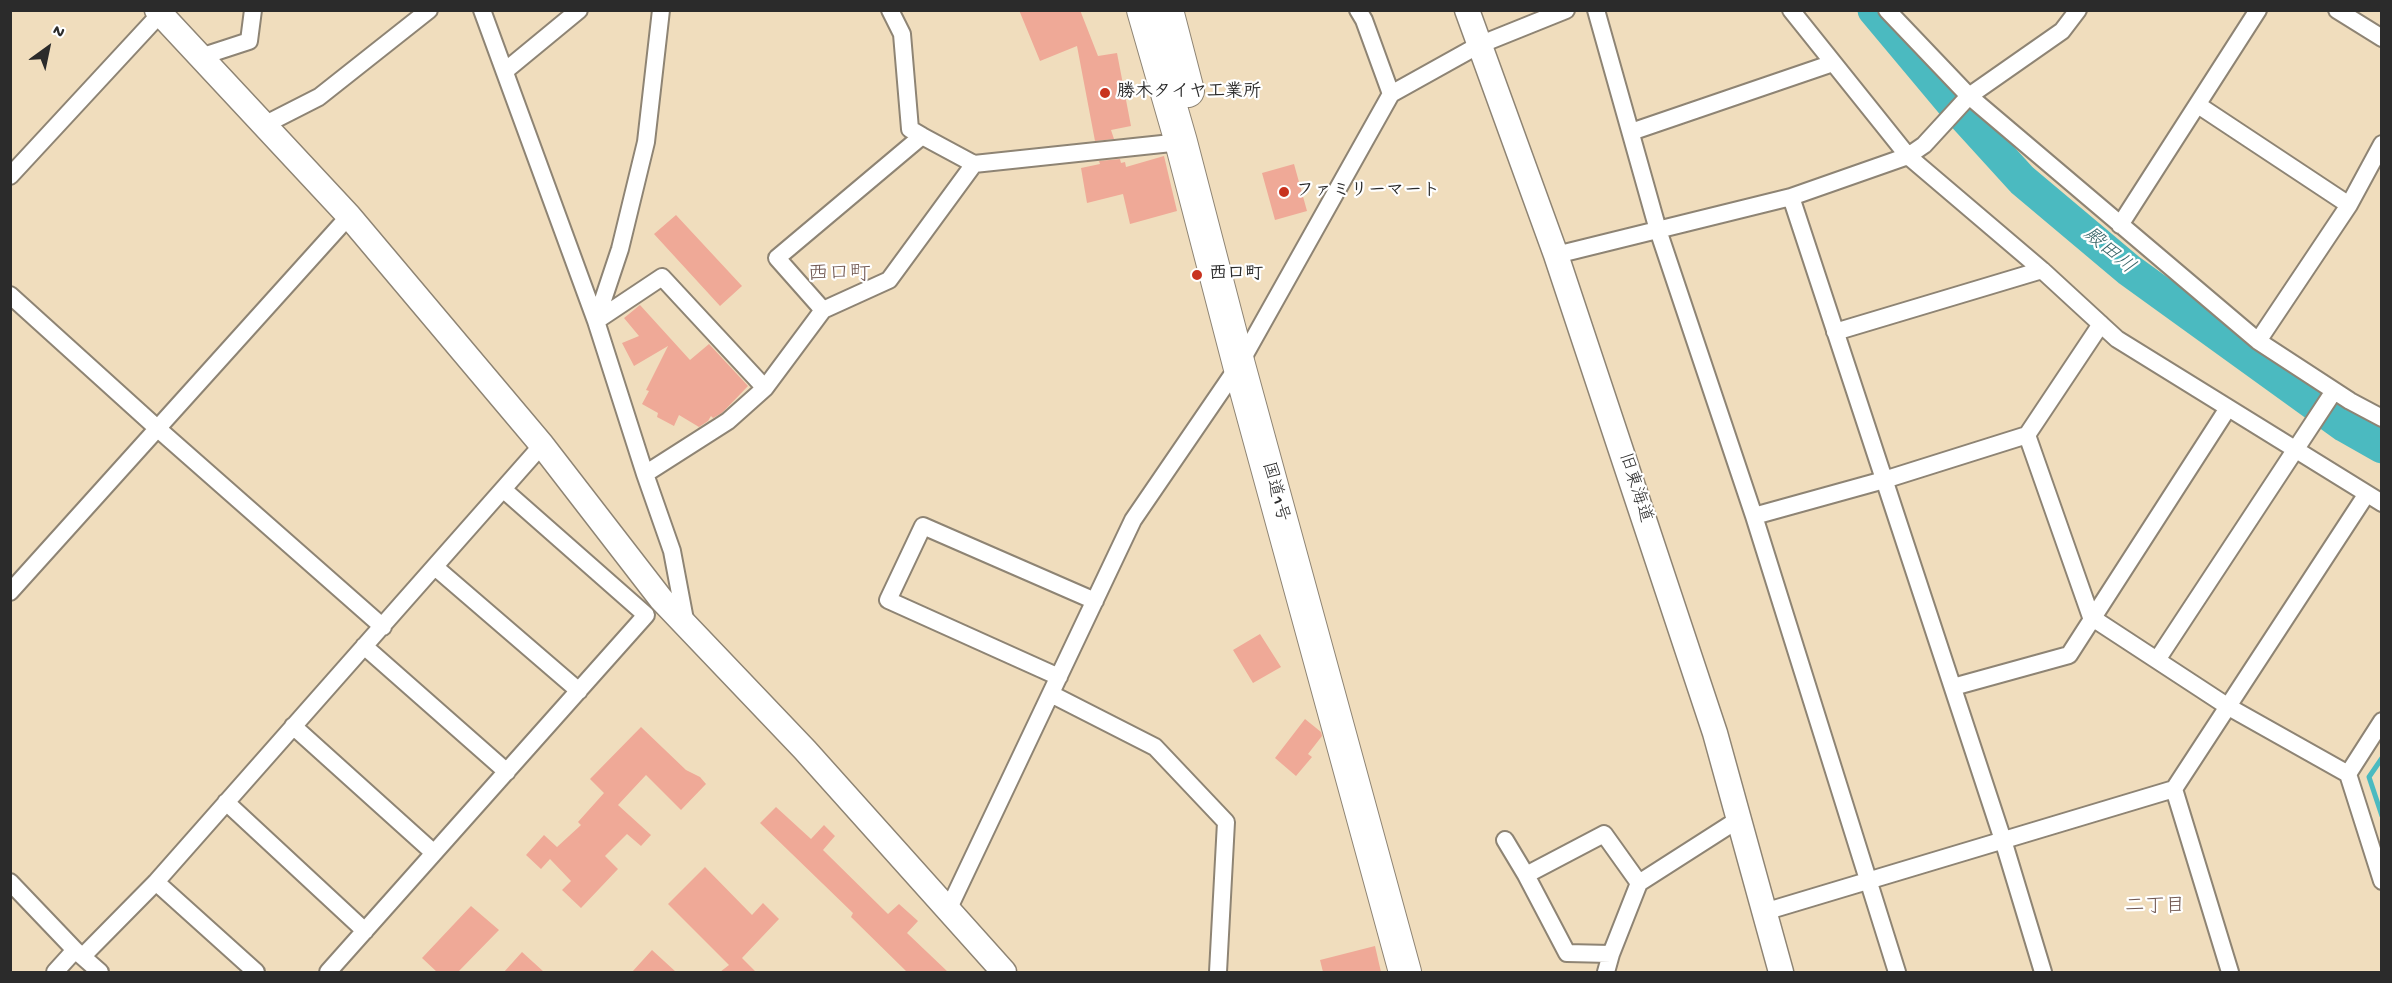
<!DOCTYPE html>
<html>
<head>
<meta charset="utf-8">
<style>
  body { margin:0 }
  #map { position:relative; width:2392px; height:983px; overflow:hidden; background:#f0ddbd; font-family:"Gochi Hand",sans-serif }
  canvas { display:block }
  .frame { position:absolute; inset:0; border:12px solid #2b2b2b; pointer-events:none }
  .north { position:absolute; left:18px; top:18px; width:60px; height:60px; -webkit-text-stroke:4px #fff; paint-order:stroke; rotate:33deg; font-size:16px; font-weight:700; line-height:24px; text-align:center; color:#2b2b2b }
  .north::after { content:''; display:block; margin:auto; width:21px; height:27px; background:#2b2b2b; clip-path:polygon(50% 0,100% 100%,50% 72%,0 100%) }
</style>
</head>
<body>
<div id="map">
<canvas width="2392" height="983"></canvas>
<div class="frame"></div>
<div class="north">N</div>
</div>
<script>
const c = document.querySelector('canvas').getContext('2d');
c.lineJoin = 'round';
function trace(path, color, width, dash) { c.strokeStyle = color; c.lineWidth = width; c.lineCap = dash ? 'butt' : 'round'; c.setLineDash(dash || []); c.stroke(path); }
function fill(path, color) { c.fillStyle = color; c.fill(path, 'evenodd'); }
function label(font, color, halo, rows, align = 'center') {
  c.font = font + ' "Gochi Hand","Klee One",sans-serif'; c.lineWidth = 4.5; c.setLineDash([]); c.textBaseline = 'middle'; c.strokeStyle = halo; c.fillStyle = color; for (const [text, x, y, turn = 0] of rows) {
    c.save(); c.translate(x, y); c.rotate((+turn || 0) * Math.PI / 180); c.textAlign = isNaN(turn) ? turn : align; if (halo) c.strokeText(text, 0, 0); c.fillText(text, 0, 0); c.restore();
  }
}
const stream = new Path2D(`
  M2382,758l-13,19 13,39`);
const river = new Path2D(`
  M1874,10l77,92 71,78 107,90 216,156 37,21`);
const building = new Path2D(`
  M1019,10h61l18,46 19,-3 14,73 -20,4 3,9 -19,2 -18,-95 -37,15z
  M1164,156l13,55 -47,13 -7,-30 -36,9 -6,-35 19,-4 -1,-3 21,-2 1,4 4,-1 1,5z
  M1294,164l13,47 -32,9 -13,-47z
  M676,215l66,71 -22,20 -66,-72z
  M640,305l50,55 19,-16 39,42 -26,27 -9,5 -2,-2 -3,5 -9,6 -20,-12 -5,11 -17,-9 1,-4 -16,-9 7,-13 -3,-1 22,-44 -34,20 -12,-23 17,-7 -15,-18z
  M1260,634l21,33 -28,16 -20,-33z
  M1305,719l16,13 1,4 -14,18 4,3 -16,19 -21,-18z
  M641,727l45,43 14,7 6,7 -25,26 -35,-35 -28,30 33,30 -10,11 -14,-12 -22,22 13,13 -37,39 -19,-18 9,-9 -21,-22 -9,10 -15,-14 18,-20 13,12 24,-22 -3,-3 26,-29 -14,-14z
  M776,807l35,32 13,-14 11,11 -12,14 65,64 11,-10 19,17 -11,12 41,39h-41l-56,-55 2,-4 -93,-90z
  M705,867l47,48 11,-12 16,16 -37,39 14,14h-36l9,-7 -61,-61z
  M471,906l28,24 -41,42h-21l-15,-14z
  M1375,946l6,26h-58l-3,-12z
  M652,950l24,22h-44z
  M522,952l22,20h-40z`);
const street = new Path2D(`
  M482,10l114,311 49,153 27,77 14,74
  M890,10l12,24 8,95 12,7
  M1358,10l6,10 27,74
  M1596,10l62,220 96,286 143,456
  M1791,10l117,146 134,114 75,69 265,164
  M1887,10l82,86 289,245 92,60 32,17
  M2337,10l45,28
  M200,57l49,-16 4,-31
  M505,71l74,-61
  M2198,105l151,100
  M264,125l55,-28 110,-87
  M1631,132l202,-69
  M10,176l150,-162
  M1791,197l212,643 40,132
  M2120,225l138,-215
  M1556,255l235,-58 117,-41 16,-11 45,-49 93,-65 16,-21
  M10,295l147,133 226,199
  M823,310l-46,-52 145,-122 52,28
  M596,321l24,-72 26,-107 15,-132
  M596,321l66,-44 103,111
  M1835,332l207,-62
  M2258,341l91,-136 33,-61
  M2027,435l64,182 136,89 121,68
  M645,474l83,-53 37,-33 58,-78 66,-30 85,-116 207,-22
  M1754,516l130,-36 143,-45 74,-111
  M435,567l144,124
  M10,592l339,-376
  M364,646l143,126
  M2157,660l177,-269
  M1059,677l-171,-77 35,-74 172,75
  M1953,687l116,-32 159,-247
  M1051,694l104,53 71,75 -8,150
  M2382,721l-34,53 34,107
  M293,726l141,127
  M2174,789l56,183
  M226,802l139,129
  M1505,840l21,35 41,78 44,1
  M1526,875l78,-41 35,49
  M10,882l65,68 25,22
  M156,882l100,90
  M948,910l185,-390 106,-155 152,-271 88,-49 87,-35
  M1764,912l410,-123 192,-294
  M83,956l73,-74 386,-437
  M55,972l20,-22
  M328,972l318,-357 -142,-125
  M1606,972l5,-18 28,-71 100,-64`);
const secondary = new Path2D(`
  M157,10l192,206 193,229 119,154 144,151 199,222
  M1467,10l89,245 159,478 66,239`);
const highway = new Path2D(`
  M1143,10l38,132 58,223 166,607
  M1167,10l21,81`);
const markers = [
  [1105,93,6,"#c8321e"],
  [1284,192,6,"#c8321e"],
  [1197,275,6,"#c8321e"]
];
const poiNames = [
  ["勝木タイヤ工業所",1117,93],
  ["ファミリーマート",1296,192],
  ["西口町",1209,275]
];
const streetNames = [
  ["旧東海道",1634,488,72],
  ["国道1号",1274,492,75]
];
const waterNames = [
  ["殿田川",2108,252,40]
];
const neighbourhoodNames = [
  ["二丁目",2155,908]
];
const quarterNames = [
  ["西口町",839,276]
];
trace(stream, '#4bbac0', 5);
trace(river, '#4bbac0', 33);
fill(building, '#efa997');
trace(street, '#8e8474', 20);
trace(secondary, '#8e8474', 27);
trace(highway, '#8e8474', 34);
trace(street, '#fff', 16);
trace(secondary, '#fff', 24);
trace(highway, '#fff', 32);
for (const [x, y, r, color] of markers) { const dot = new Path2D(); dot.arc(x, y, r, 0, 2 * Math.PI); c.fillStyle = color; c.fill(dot); trace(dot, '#fff', 2); }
label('bold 18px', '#2b2b2b', '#fff', poiNames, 'left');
label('18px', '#2b2b2b', '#fff', streetNames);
label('italic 20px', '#386467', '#fff', waterNames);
label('20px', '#705751', '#fff', neighbourhoodNames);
label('21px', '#705751', '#fff', quarterNames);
</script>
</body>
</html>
